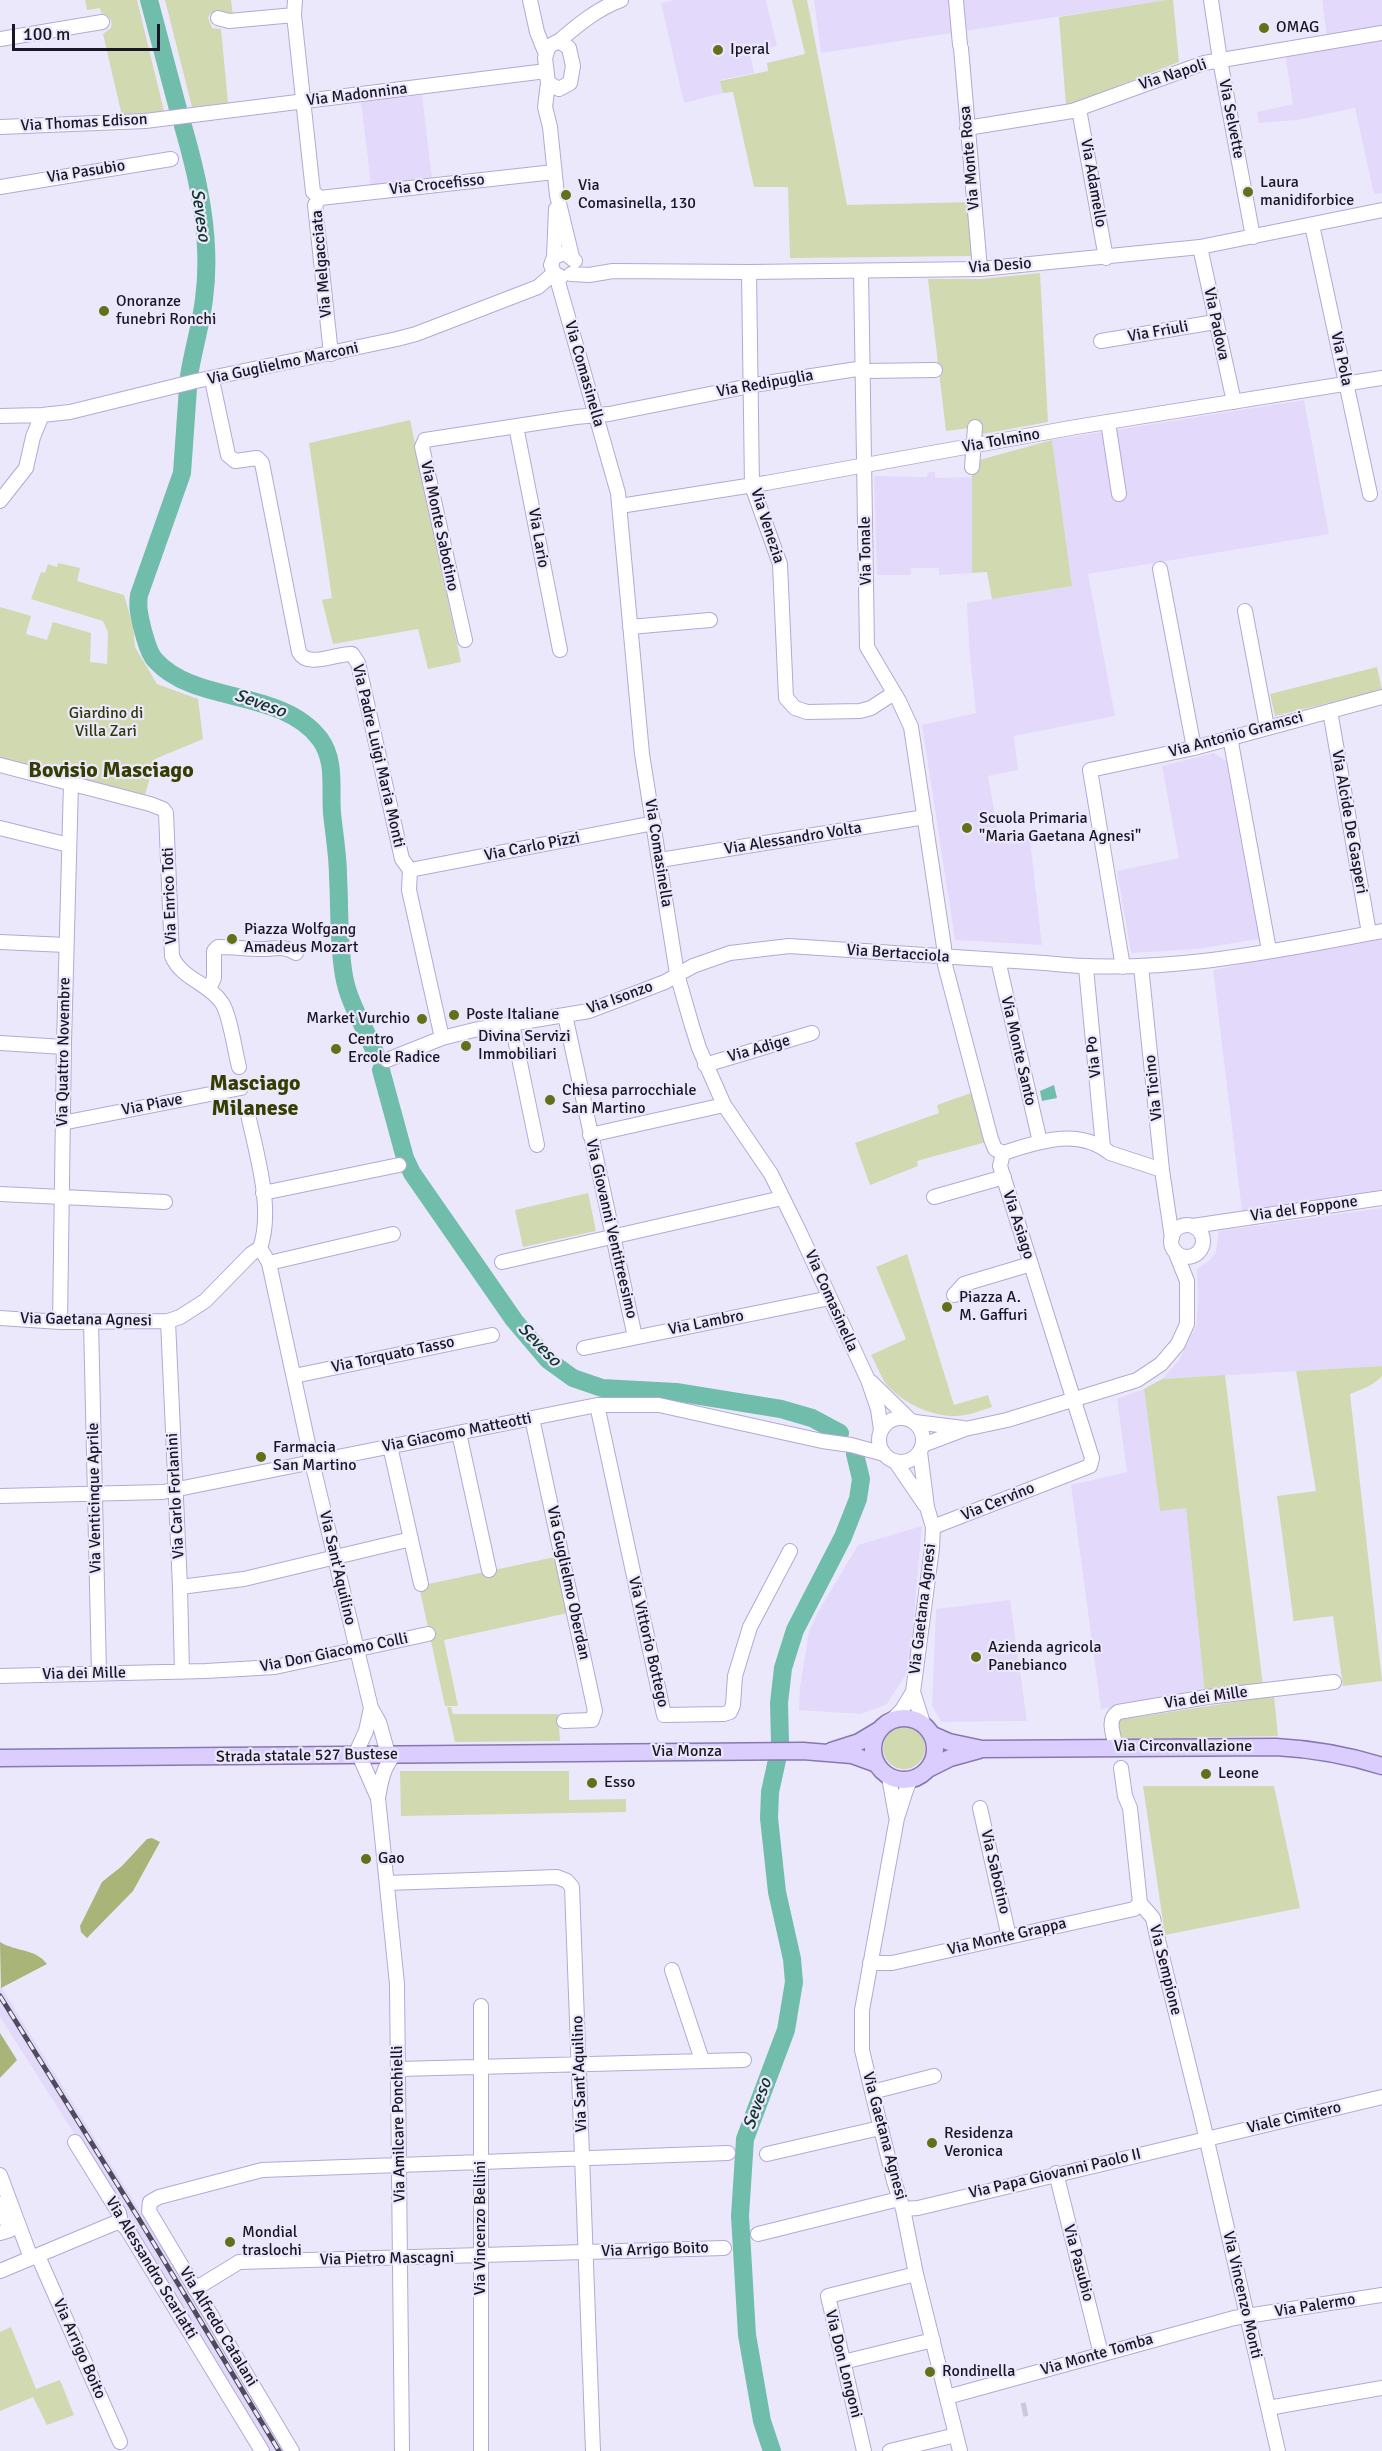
<!DOCTYPE html>
<html>
<head>
<meta charset="utf-8">
<style>
  body { margin:0 }
  #map { position:relative; width:1382px; height:2451px; overflow:hidden; background:#ece8fb; font-family:Signika,sans-serif }
  canvas { display:block }
  .scale { position:absolute; left:12px; top:24px; width:148px; height:27px; box-sizing:border-box; border:3px solid #1a1626; border-top:0; padding-left:8px; font-size:18px; line-height:21px; white-space:nowrap; color:#1a1626; -webkit-text-stroke:4px #ece8fb; paint-order:stroke }
</style>
</head>
<body>
<div id="map">
<canvas width="1382" height="2451"></canvas>
<div class="scale">100 m</div>
</div>
<script>
const c = document.querySelector('canvas').getContext('2d');
c.lineJoin = 'round';
function fill(path, color) { c.fillStyle = color; c.fill(path, 'evenodd'); }
function trace(path, color, width, dash) { c.strokeStyle = color; c.lineWidth = width; c.lineCap = dash ? 'butt' : 'round'; c.setLineDash(dash || []); c.stroke(path); }
function label(font, color, halo, rows, align = 'center') {
  c.font = font + ' Signika,sans-serif'; c.lineWidth = 4.5; c.setLineDash([]); c.textBaseline = 'middle'; c.strokeStyle = halo; c.fillStyle = color; for (const [text, x, y, turn = 0] of rows) {
    c.save(); c.translate(x, y); c.rotate((+turn || 0) * Math.PI / 180); c.textAlign = isNaN(turn) ? turn : align; if (halo) c.strokeText(text, 0, 0); c.fillText(text, 0, 0); c.restore();
  }
}
const built = new Path2D(`
  M675,0h91l11,46 -27,7 4,20 -34,7 3,13 -39,10 -23,-100z
  M814,0h352l-345,53z
  M1322,0h60v193l-8,1 -19,-86 -58,12 -38,3 -2,-11 36,-8 -8,-50 43,-8z
  M422,95l10,83 -61,7 -10,-83z
  M1304,400l25,134 -241,40 27,142 -101,20 4,34 -30,6 12,66 30,-3 12,106 -87,-5 -33,-215 54,-12 -7,-66 -2,-44 105,-17 -20,-146z
  M928,472h7v6l38,-1 -1,96 -33,2v-7h-28v7h-34l-3,-99 53,1z
  M1214,753l12,8 33,178 -62,10 -66,4 -14,-82 62,-13 -17,-92z
  M1382,937v254l-140,20 -29,-241z
  M1382,1208v158l-220,13 17,-19 17,-34 2,-23 -1,-34 14,-10 5,-8 3,-20z
  M1144,1389l16,122 26,-4 19,187 -104,15 -30,-224 56,-13 -10,-73z
  M922,1526l-13,144 -23,35 -26,9 -61,-4 1,-23 9,-56 8,-17 41,-69z
  M1010,1600l17,121 -86,1 -9,-17 4,-96z
  M0,1985l216,349 70,117h-19l-190,-313 -77,-121z`);
const green = new Path2D(`
  M85,0h52l27,111 -42,5 -19,-82 8,-6c2,-8 -2,-13 -10,-15l-1,-5 -13,2z
  M165,0h66l2,16 -17,-6 -6,4 -2,4 4,10 9,1 7,74 -36,4z
  M792,0h15l40,205 124,-3 4,54 -185,2 -2,-71h-34l-21,-95 -10,1 -3,-12 48,-10 -1,-8 38,-9z
  M1166,0h7l6,62 -113,44 -7,-89z
  M1040,273l8,149 -71,13v-8l-31,4 -18,-152h53z
  M410,420l51,242 -33,7 -10,-40 -85,15 -11,-44 10,-2 -23,-155z
  M1052,440l20,146 -80,13 -5,-27 -15,1v-111z
  M58,563l22,5 -3,13 47,14 9,31 2,21 22,37 41,15 5,40 -48,20 -10,36 -145,-38v-150l31,9 -5,18 21,6 6,-18 38,11 -1,29 17,2 1,-32 -5,-11 -72,-22 10,-27 4,1 3,-9 9,3z
  M1377,667l5,23 -107,26 -5,-22z
  M971,1093l15,49 -69,19 1,5 -48,19 -15,-42 84,-30 -2,-8z
  M588,1193l8,38 -73,16 -8,-37z
  M907,1254l47,151 34,-10 4,12c-13,4 -27,10 -40,9 -24,-1 -50,-14 -66,-32 -6,-9 -10,-20 -15,-29l35,-16 -30,-72z
  M1382,1366v10c-9,10 -20,13 -32,18l32,287 -39,5 -10,-70 -39,5v3l-17,-128 39,-5 -20,-120z
  M1225,1375l38,311 -58,8 -19,-186 -26,3 -16,-122 18,-10z
  M555,1557l13,56 -124,27 14,66h-13l-26,-120z
  M1274,1696l4,40 -154,3 -7,-9 1,-10 6,-1z
  M447,1707h4l2,7h105l2,27 -105,1z
  M883 1748a21 21 0 1 1 42 0a21 21 0 1 1-42 0Z
  M400,1771h169v29l57,-1v13l-225,4z
  M1143,1786h131l26,122 -135,27z
  M11,2327l25,62 24,-9 14,35 -27,10 -14,-28 -33,14v-79z`);
const forest = new Path2D(`
  M152,1838l8,4 -27,49 -46,47 -6,-6 -1,-6 22,-44 20,-16 25,-27z
  M0,1942c16,10 35,6 47,22l-46,24z
  M0,2033l17,27 -17,18z`);
const water = new Path2D(`
  M1054,1085l3,13 -15,3 -2,-10z`);
const river = new Path2D(`
  M149,0l29,109
  M183,126c16,55 29,115 21,173 -3,26 -11,51 -15,77
  M188,388l-6,85 -43,122c-2,13 1,23 4,36 3,9 5,21 12,29 40,45 127,28 165,79 16,22 10,49 12,74 2,21 6,42 6,63 2,34 0,66 6,100 5,29 22,52 32,79
  M381,1070l24,88 7,15 102,147 34,40 25,18 29,10 74,4 105,17 31,9 28,15
  M780,1742l-1,-39 4,-35 12,-38 48,-93 15,-38 3,-20 -6,-25
  M772,2451l-10,-30 -15,-86 -7,-119 5,-77 41,-109 8,-48 -2,-23 -15,-67 -8,-74 1,-26 7,-32`);
const minorTunnel = new Path2D(`
  M1022,2410l5,-1`);
const minor = new Path2D(`
  M295,0l-1,15 19,177 7,6
  M530,0l7,32 8,20
  M956,0l4,45
  M1211,0l9,60 33,177
  M218,18l11,3 65,-6
  M0,39l102,-17
  M559,41l10,7 4,18 -3,17 -11,6 -11,-6 -3,-25 4,-12z
  M559,41c20,-17 38,-32 62,-41
  M961,48l19,221
  M548,83l-3,24 5,20 7,68 15,62
  M1079,109l27,149
  M0,127l145,-6 401,-50
  M967,128l105,-17 132,-48 178,-30
  M0,187l171,-28
  M320,198l234,-26
  M320,198l-5,7 16,149
  M556,209l-2,48 -3,8 3,8 7,4
  M1312,225l58,269
  M1200,247l34,155
  M554,257l11,-4 10,8
  M861,271l6,376 32,54 12,26 33,220 1,18 46,174 4,10 8,4
  M749,272l3,214 28,78 6,134 9,10 12,4 53,-1 11,-3 23,-15
  M571,274l18,1 24,-4 136,1 231,-3 220,-22 182,-37
  M556,275l62,218 24,261 35,220 15,52 7,22 25,57 47,69 29,59 68,147 10,29 3,21
  M1101,341l114,-19
  M212,380l16,75 7,6 22,-3 5,5 37,189c9,17 37,1 53,2l6,9 44,196 8,11 -1,20 33,148
  M0,416l42,-1 28,-3 126,-31 201,-42 19,-5 122,-47 16,-14
  M1108,422l11,72
  M516,426l44,224
  M972,467l3,-40
  M0,501l26,-33 7,-31 9,-22
  M620,506l146,-23 310,-56 306,-49
  M1160,569l34,179
  M1245,611l22,116
  M630,627l80,-7
  M465,640l-43,-193 3,-7 151,-23 33,-3 151,-30 97,-15 6,2 72,-1
  M1330,711l39,222
  M1230,737l39,213
  M0,765l150,39 13,5 3,4 6,143c9,23 37,27 50,47 8,12 13,49 17,64
  M0,828l69,17
  M660,860l265,-43
  M410,870l244,-47
  M0,942l66,3
  M998,960l42,182
  M1141,966l21,204 10,68
  M1123,967l-33,-197 104,-22 188,-51
  M1086,968l17,179
  M209,989l5,-11v-27l4,-4c15,0 30,2 44,2 13,0 22,-4 34,4
  M565,1015l70,322
  M512,1024l25,121
  M0,1043l64,4
  M387,1060l55,-22 32,-8 115,-19 76,-29 28,-16 37,-13 59,-7 256,17c110,13 228,-11 337,-32
  M705,1065l107,-32
  M62,1123l179,-35
  M590,1135l134,-30
  M1003,1153c35,-11 74,-26 107,0l52,17
  M263,1193l136,-28
  M0,1194l165,8
  M934,1197l70,-20
  M1171 1241a16 16 0 1 1 32 0a16 16 0 1 1-32 0Z
  M1193,1226l189,-28
  M260,1248l9,15 43,199 59,246 8,14 9,32
  M502,1262l280,-64
  M269,1263l124,-29
  M954,1295l10,-11 67,-20
  M0,1318l60,4 108,-1 12,-4 25,-16 46,-47 9,-6c14,-39 -4,-95 -12,-134
  M168,1321l12,266 2,85
  M60,1322l4,-279 7,-260
  M91,1322l8,351
  M584,1348l246,-50
  M294,1376l198,-41
  M871,1382l37,36
  M597,1405l67,310 60,-1 6,-2 3,-7 2,-29 15,-49 40,-76
  M879 1440a22 22 0 1 1 44 0a22 22 0 1 1-44 0Z
  M532,1418l63,293 -3,9 -28,1
  M915,1422l48,6
  M459,1433l30,137
  M923,1445l42,-16 42,-9 130,-40 24,-16 17,-20 9,-20v-43l-12,-30
  M390,1446l31,138
  M895,1461l30,44
  M0,1496l163,-4 434,-87h62l163,36 29,4 33,9
  M933,1527l157,-61 2,-8 -92,-292 3,-13
  M180,1587l64,-8 167,-40
  M0,1676l206,-5 69,-4 153,-33
  M913,1692l10,31
  M892,1720l10,-10 11,-18 19,-144 1,-21 -6,-20 -7,-55
  M1116,1748c-2,-13 -10,-28 2,-36l89,-15 127,-15
  M395,1754c-12,13 -14,27 -17,44l19,186 5,467
  M355,1755l11,-24 5,-23
  M359,1755l18,41
  M1121,1768l4,28 5,12 10,95 13,15 3,14 46,187 76,332
  M889,1777l7,39
  M911,1779l-4,8 -10,31 -35,192v40l10,42 22,89 9,28 13,65 44,177
  M980,1808l29,129
  M387,1883l170,-6 10,4 5,6 21,564
  M870,1963h22l242,-54 6,-6
  M672,1970l30,90
  M398,2069l346,-9
  M872,2092l62,-16
  M75,2142l44,71 2,10 6,6 135,222
  M767,2154l113,-26
  M1056,2173l45,181
  M0,2175l31,83
  M0,2204l10,26 -10,3
  M903,2209l15,-1 464,-111
  M758,2234l141,-35
  M38,2256l82,186
  M0,2271l115,-48h6
  M195,2289l44,-27 485,-14
  M843,2362l90,-22
  M947,2397l287,-79 148,-23
  M1268,2408l114,-20
  M292,2451l-143,-240 1,-9 9,-5 103,-27 466,-17
  M481,2451v-445
  M864,2451l-36,-155 88,-22
  M890,2451l66,-16`);
const major = new Path2D(`
  M873 1749a31 31 0 1 1 62 0a31 31 0 1 1-62 0Z
  M933,1735l16,7 33,7 294,-2c37,2 71,8 106,19
  M831,1751l28,-9 20,-12
  M0,1758l803,-7 49,4 25,9
  M928,1769l22,-11 29,-8`);
const rail = new Path2D(`
  M0,1996l139,223 140,232`);
const markers = [
  [1264,28,6,"#647019"],
  [718,50,6,"#647019"],
  [1248,192,6,"#647019"],
  [566,195,6,"#647019"],
  [104,311,6,"#647019"],
  [967,828,6,"#647019"],
  [232,939,6,"#647019"],
  [454,1015,6,"#647019"],
  [422,1019,6,"#647019"],
  [466,1046,6,"#647019"],
  [336,1049,6,"#647019"],
  [550,1100,6,"#647019"],
  [947,1307,6,"#647019"],
  [261,1457,6,"#647019"],
  [976,1657,6,"#647019"],
  [1206,1774,6,"#647019"],
  [592,1783,6,"#647019"],
  [366,1859,6,"#647019"],
  [932,2143,6,"#647019"],
  [230,2242,6,"#647019"],
  [930,2372,6,"#647019"]
];
const poiNames = [
  ["OMAG",1276,28],
  ["Iperal",730,50],
  ["Laura",1260,183],
  ["manidiforbice",1260,201],
  ["Via",578,186],
  ["Comasinella, 130",578,204],
  ["Onoranze",116,302],
  ["funebri Ronchi",116,320],
  ["Scuola Primaria",979,819],
  ["\"Maria Gaetana Agnesi\"",979,837],
  ["Piazza Wolfgang",244,930],
  ["Amadeus Mozart",244,948],
  ["Poste Italiane",466,1015],
  ["Market Vurchio",410,1019,"right"],
  ["Divina Servizi",478,1037],
  ["Immobiliari",478,1055],
  ["Centro",348,1040],
  ["Ercole Radice",348,1058],
  ["Chiesa parrocchiale",562,1091],
  ["San Martino",562,1109],
  ["Piazza A.",959,1298],
  ["M. Gaffuri",959,1316],
  ["Farmacia",273,1448],
  ["San Martino",273,1466],
  ["Azienda agricola",988,1648],
  ["Panebianco",988,1666],
  ["Leone",1218,1774],
  ["Esso",604,1783],
  ["Gao",378,1859],
  ["Residenza",944,2134],
  ["Veronica",944,2152],
  ["Mondial",242,2233],
  ["traslochi",242,2251],
  ["Rondinella",942,2372]
];
const streetNames = [
  ["Via Napoli",1173,75,-18],
  ["Via Madonnina",357,95,-7],
  ["Via Selvette",1231,119,79],
  ["Via Thomas Edison",84,123,-3],
  ["Via Monte Rosa",970,158,-95],
  ["Via Pasubio",86,172,-9],
  ["Via Adamello",1093,183,80],
  ["Via Crocefisso",437,185,-6],
  ["Via Melgacciata",322,264,-95],
  ["Via Desio",1000,266,-4],
  ["Via Padova",1216,324,78],
  ["Via Friuli",1158,332,-10],
  ["Via Pola",1341,359,78],
  ["Via Guglielmo Marconi",283,364,-12],
  ["Via Comasinella",584,374,74],
  ["Via Redipuglia",765,384,-10],
  ["Via Tolmino",1001,441,-10],
  ["Via Monte Sabotino",439,526,78],
  ["Via Venezia",767,526,72],
  ["Via Lario",538,538,80],
  ["Via Tonale",866,551,-91],
  ["Via Antonio Gramsci",1236,735,-15],
  ["Via Padre Luigi Maria Monti",378,756,77],
  ["Via Alcide De Gasperi",1349,822,80],
  ["Via Alessandro Volta",793,839,-9],
  ["Via Carlo Pizzi",532,847,-11],
  ["Via Comasinella",658,853,81],
  ["Via Enrico Toti",170,896,-92],
  ["Via Bertacciola",898,954,4],
  ["Via Isonzo",620,998,-20],
  ["Via Adige",759,1049,-16],
  ["Via Monte Santo",1018,1051,77],
  ["Via Quattro Novembre",64,1052,-89],
  ["Via Po",1094,1057,-96],
  ["Via Ticino",1154,1088,-96],
  ["Via Piave",152,1105,-11],
  ["Via del Foppone",1304,1209,-8],
  ["Via Asiago",1018,1225,72],
  ["Via Giovanni Ventitreesimo",611,1229,77],
  ["Via Comasinella",831,1301,66],
  ["Via Gaetana Agnesi",86,1320,1],
  ["Via Lambro",706,1323,-11],
  ["Via Torquato Tasso",393,1355,-12],
  ["Via Giacomo Matteotti",457,1433,-11],
  ["Via Carlo Forlanini",176,1496,-93],
  ["Via Venticinque Aprile",95,1498,-91],
  ["Via Cervino",998,1502,-22],
  ["Via Sant'Aquilino",337,1568,77],
  ["Via Guglielmo Oberdan",568,1583,78],
  ["Via Gaetana Agnesi",923,1609,-83],
  ["Via Vittorio Bottego",648,1642,77],
  ["Via Don Giacomo Colli",334,1653,-11],
  ["Via dei Mille",84,1674,-1],
  ["Via dei Mille",1206,1698,-8],
  ["Via Circonvallazione",1183,1747],
  ["Via Monza",687,1752],
  ["Strada statale 527 Bustese",307,1756,-1],
  ["Via Sabotino",995,1872,77],
  ["Via Monte Grappa",1007,1937,-13],
  ["Via Sempione",1165,1970,76],
  ["Via Sant'Aquilino",580,2074,-92],
  ["Viale Cimitero",1294,2118,-13],
  ["Via Amilcare Ponchielli",399,2124,-91],
  ["Via Gaetana Agnesi",884,2136,75],
  ["Via Papa Giovanni Paolo II",1055,2174,-13],
  ["Via Vincenzo Bellini",481,2228,-90],
  ["Via Arrigo Boito",655,2250,-2],
  ["Via Pietro Mascagni",387,2259,-1],
  ["Via Pasubio",1078,2263,75],
  ["Via Alessandro Scarlatti",151,2268,59],
  ["Via Vincenzo Monti",1242,2295,77],
  ["Via Palermo",1315,2306,-9],
  ["Via Alfredo Catalani",218,2327,59],
  ["Via Arrigo Boito",79,2349,66],
  ["Via Monte Tomba",1097,2355,-16],
  ["Via Don Longoni",843,2364,76]
];
const parkNames = [
  ["Giardino di",106,714],
  ["Villa Zari",106,732]
];
const waterNames = [
  ["Seveso",200,215,82],
  ["Seveso",260,704,20],
  ["Seveso",539,1345,46],
  ["Seveso",758,2104,-70]
];
const districtNames = [
  ["Bovisio Masciago",111,771],
  ["Masciago",255,1084],
  ["Milanese",255,1109]
];
fill(built, '#e3dafb');
fill(green, '#d1d9b1');
fill(forest, '#a9b478');
fill(water, '#70bdab');
trace(river, '#70bdab', 18);
trace(minorTunnel, '#ccc8db', 14, [14, 7]);
trace(minor, '#b4a8d5', 16);
trace(major, '#8877b0', 19);
trace(minor, '#fff', 14);
trace(major, '#dbcdfd', 16);
trace(rail, '#4f4b5c', 5);
trace(rail, '#ece8fb', 3, [9]);
for (const [x, y, r, color] of markers) { const dot = new Path2D(); dot.arc(x, y, r, 0, 2 * Math.PI); c.fillStyle = color; c.fill(dot); trace(dot, '#ece8fb', 2); }
label('16px', '#1a1626', '#ece8fb', poiNames, 'left');
label('16px', '#1a1626', '#ece8fb', streetNames);
label('16px', '#313808', '#ece8fb', parkNames);
label('italic 18px', '#10362e', '#ece8fb', waterNames);
label('bold 22px', '#363d00', '#ece8fb', districtNames);
</script>
</body>
</html>
